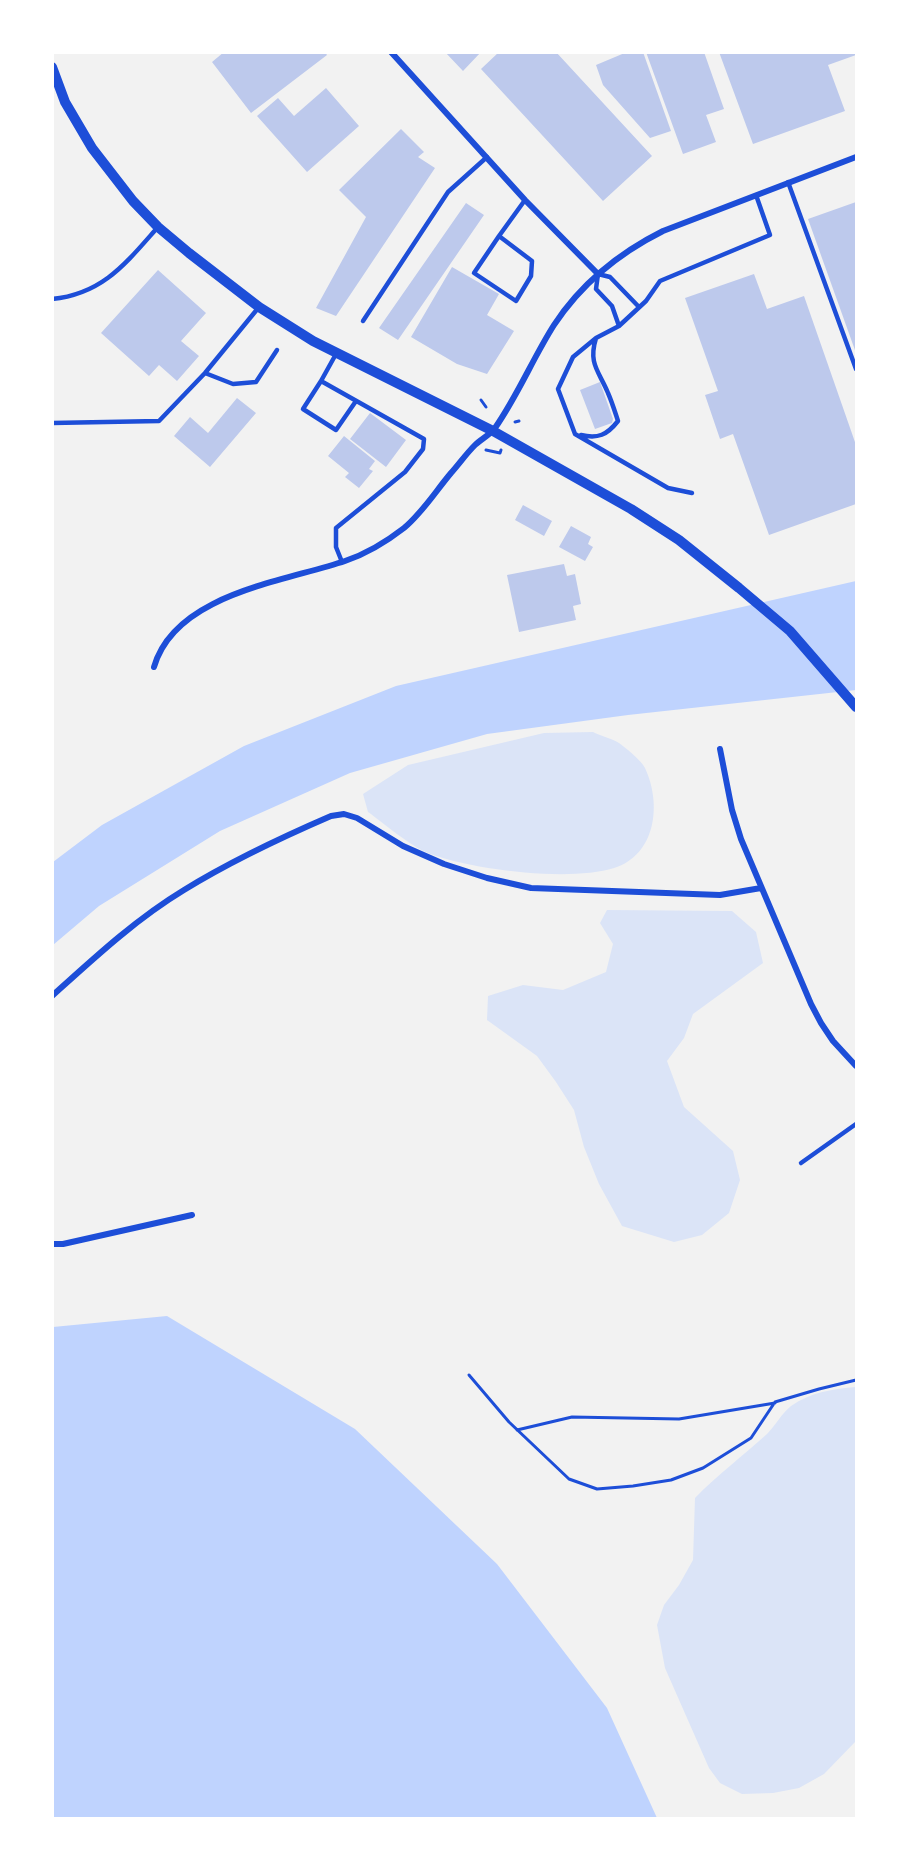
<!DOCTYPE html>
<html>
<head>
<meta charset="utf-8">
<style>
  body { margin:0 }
  #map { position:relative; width:909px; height:1871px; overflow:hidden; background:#f2f2f2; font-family:Cabin,sans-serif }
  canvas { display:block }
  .frame { position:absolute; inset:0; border:54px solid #fff; pointer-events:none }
</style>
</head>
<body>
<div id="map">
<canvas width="909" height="1871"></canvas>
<div class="frame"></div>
</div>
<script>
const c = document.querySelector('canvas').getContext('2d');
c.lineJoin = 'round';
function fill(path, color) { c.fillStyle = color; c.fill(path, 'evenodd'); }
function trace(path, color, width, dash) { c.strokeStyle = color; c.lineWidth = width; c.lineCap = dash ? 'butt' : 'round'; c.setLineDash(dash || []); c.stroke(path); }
const green = new Path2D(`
  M593,732c8,4 18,6 26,11 7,5 22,17 26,25 17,36 11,87 -31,100 -44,14 -143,2 -186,-15 -18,-7 -43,-29 -60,-41l-5,-18 45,-29 136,-32z
  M607,910l125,1 24,21 7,31 -70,51 -9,24 -17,23 17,46 49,44 7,29 -11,33 -27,22 -28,7 -52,-16 -23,-42 -15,-37 -10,-37 -18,-28 -19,-26 -50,-36 1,-24 35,-11 40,5 43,-18 7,-28 -13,-21z
  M856,1387v354l-32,33 -25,14 -26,5 -31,1 -22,-11 -11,-15 -44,-100 -8,-43 7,-20 15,-20 14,-25 2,-62c22,-23 48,-42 72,-64 8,-8 15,-21 24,-28 20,-14 42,-17 65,-19z`);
const water = new Path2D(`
  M856,581v109l-228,25 -141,19 -137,39 -130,58 -121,75 -46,39v-83l49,-37 142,-79 152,-60z
  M167,1316l188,113 142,135 110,144 50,110h-604v-491z`);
const building = new Path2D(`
  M224,52h101l2,3 -76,58 -39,-51z
  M445,52h36l-18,19z
  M499,52h57l96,104 -49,45 -122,-132z
  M627,52h16l28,79 -21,7 -47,-53 -7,-20z
  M646,52h58l20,57 -18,6 10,27 -33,12z
  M719,52h137v3l-28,10 17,46 -92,33z
  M326,88l33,38 -52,46 -50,-56 21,-18 16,18z
  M401,129l23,23 -6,5 17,11 -99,148 -20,-8 50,-91 -27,-27z
  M856,202v151l-48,-134z
  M466,203l18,12 -86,125 -19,-12z
  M452,267l47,27 -12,21 27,16 -27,43 -30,-10 -46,-27z
  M158,270l48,43 -25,28 18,15 -22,25 -18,-16 -10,11 -48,-43z
  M754,274l13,35 37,-13 52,149v59l-87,31 -36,-101 -13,5 -15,-44 13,-4 -33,-93z
  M600,382l13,37 -1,4 -17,6 -15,-39z
  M237,398l19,15 -46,54 -36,-31 16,-19 18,16z
  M370,413l36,27 -20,27 -36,-28z
  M344,436l31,25 -6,8 4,2 -14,17 -14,-11 4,-4 -21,-17z
  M523,505l29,16 -8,15 -29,-16z
  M571,526l20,11 -3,7 5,3 -8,14 -26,-14z
  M564,564l3,12 8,-2 6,30 -8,2 3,14 -57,12 -12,-57z`);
const path = new Path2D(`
  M481,400l5,7
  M515,422l4,-1
  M486,450l14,3 1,-3
  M469,1375l40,47 60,57 28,10 36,-3 38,-6 32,-12 48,-30 24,-36 44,-13 37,-9
  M517,1430l55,-13 107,2 96,-16`);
const service = new Path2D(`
  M788,182l68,187
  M499,236l-25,37 42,28 15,-25 1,-15 -33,-25 26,-36
  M52,299c51,-5 74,-36 106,-72
  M363,321l85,-129 39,-35
  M619,326l-7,-20 -16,-17 2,-15 12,3 29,30
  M336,354l-15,27 103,58 -1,10 -18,23 -69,56v19l6,15
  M205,373l28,11 23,-2 21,-32
  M321,381l-18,28 33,21 20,-29
  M52,423l107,-2 46,-48 54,-66
  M581,435c17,4 26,0 37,-14 -3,-9 -6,-19 -10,-28 -9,-22 -20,-29 -12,-55
  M692,493l-24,-5 -93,-54 -17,-45 15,-32 23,-19 23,-12 27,-25 14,-20 110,-46 -14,-40
  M801,1163l55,-39`);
const minor = new Path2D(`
  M391,52l134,148 73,74
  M154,667c21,-73 129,-85 191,-106 21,-7 41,-19 59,-33 19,-16 31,-36 47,-55 8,-9 15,-19 24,-28 6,-6 15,-10 20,-17 23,-33 38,-70 59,-103 27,-41 65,-72 109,-94l193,-74
  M720,749l12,61 9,29 70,165 10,19 12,18 23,25
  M52,996c42,-38 84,-77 132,-106 47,-29 96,-52 147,-74l13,-2 13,4 46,28 41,18 43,14 44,10 189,7 41,-7
  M52,1244h11l129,-29`);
const tertiary = new Path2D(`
  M52,67l13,35 27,46 41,53 25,26 31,26 70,54 54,34 180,90 138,78 48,31 60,48 51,43 66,76`);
fill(green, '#dbe4f7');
fill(water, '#bfd3fe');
fill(building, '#bdc9ec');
trace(path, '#1d4ed8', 3);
trace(service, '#1d4ed8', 4.5);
trace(minor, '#1d4ed8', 6);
trace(tertiary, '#1d4ed8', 10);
</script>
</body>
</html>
